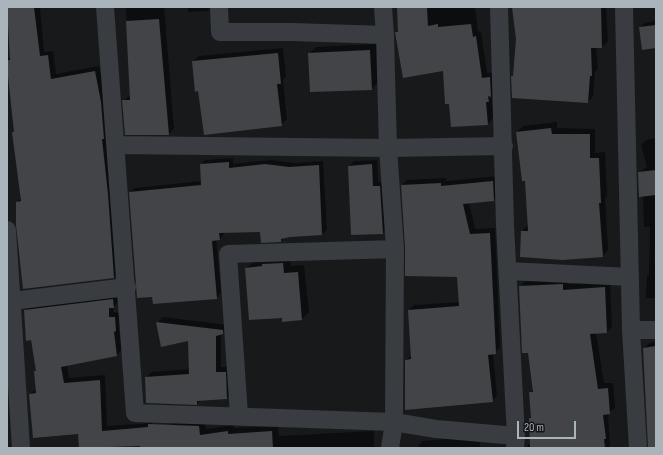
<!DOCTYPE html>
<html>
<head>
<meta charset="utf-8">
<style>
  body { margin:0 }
  #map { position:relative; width:663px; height:455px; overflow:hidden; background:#18191b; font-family:"Sofia Sans Condensed",sans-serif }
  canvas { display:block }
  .frame { position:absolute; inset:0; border:8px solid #aab4bb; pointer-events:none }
  .scale { position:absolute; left:517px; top:421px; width:59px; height:18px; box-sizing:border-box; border:2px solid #aab4bb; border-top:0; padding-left:5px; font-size:12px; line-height:14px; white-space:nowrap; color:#aab4bb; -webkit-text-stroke:3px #131416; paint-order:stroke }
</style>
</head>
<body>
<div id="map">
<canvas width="663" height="455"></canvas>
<div class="frame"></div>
<div class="scale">20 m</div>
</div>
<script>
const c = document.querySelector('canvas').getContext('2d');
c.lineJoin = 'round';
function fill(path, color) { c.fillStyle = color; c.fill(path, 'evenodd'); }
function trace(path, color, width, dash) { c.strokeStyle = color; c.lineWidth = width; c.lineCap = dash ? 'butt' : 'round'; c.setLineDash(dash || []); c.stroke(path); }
const shadow = new Path2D(`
  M7,7h33l4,45 9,-1 3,23 43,-8 7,30 13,176 -5,5 -90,11 -7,-86 5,-5 -9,-65 2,-2 -8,-70 4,-3z
  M126,7h38l10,122 -5,5 -46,-33 8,-6z
  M188,7h23l-4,4 -19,1z
  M398,7h77l3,25 3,-1 6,42 9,-1 -2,23 -2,2 1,21 -5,6 -38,-21 -6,-33 -48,-37 3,-3z
  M513,7h93l2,34 -6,6h-6l2,22 -3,3 -2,24 -5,6 -76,-25 3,-3 2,-35z
  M656,21v26l-16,-20 5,-4z
  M377,44l1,38 -6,7 -63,-35 7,-7z
  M283,48l3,29 -3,3 4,39 -6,6 -82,-35 -6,-29 6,-5z
  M557,122v6l38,1v24l10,-1 2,44 -2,2 3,52 -5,6 -81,-25 6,-6 -2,-46 -9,-47 6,-6z
  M656,138v160h-10l1,-22 2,-2 1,-47h-6l-1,-32 -4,-23 8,-5 -6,-22 5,-5z
  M233,158v6l37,-4 24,3 29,-2 4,69 -5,4 -32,2 -6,2 -3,3 -20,-10 -37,1v2l-4,5h-4l5,54 -5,5 -86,-106 5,-4 67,-7 -1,-17 4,-4z
  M377,160l1,22h6l4,46 -5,5 -31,1 -3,-68 5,-5z
  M498,176v19l-5,5 -24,2 6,27 20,-1 5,120 -7,6 4,42 -5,5 -86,-41 6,-5 -3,-45 5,-5 46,-3 -2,-26 -56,-91 5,-5 39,-2v3z
  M290,256l1,10 13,-1 5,47 -7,7 -19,-2 -37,-48 7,-7z
  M568,279v5l42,-2 2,45 -5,5 -11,1 8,50h9l2,25 -7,5 2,35h-82v-3l3,-3 -1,-24 2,-2 -2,-23 4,-4 -14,-102 5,-6z
  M118,295v7l-4,5 -1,5 7,1 1,12 -2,3 3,21 -5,6 -50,10 2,13 36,-3 2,51 45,-3 -1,17 -5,5 -66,3 -1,-15 -49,-39 7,-5 -2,-17 2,-2 -12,-59 5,-6z
  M163,317l65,8v3l-7,6v33h10l1,25 -5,6 -26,1 -4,5 -51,-26 5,-6 39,-3 -1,-29 -32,-17z
  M656,342v92l-12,-86 5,-5z
  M176,419l29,1 1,9 27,-4 1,3 44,-2 1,10 95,-5v17h-203l-1,-23z
  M470,437l10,1v10h-63l5,-7z`);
const building = new Path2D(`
  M7,7h27l6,49 8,-1 3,24 44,-8 6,31 3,37h-2l6,55 6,84 -91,11 -7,-64v-23l5,-1 -9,-69h2l-7,-65v-7h3z
  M397,7h30l1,19 10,-2v3l33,-3 2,13 3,-1 6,42 8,-1 1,20 -3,-1 1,6h-3l2,23 -37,2 -2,-23h-4l-2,-33 -40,7 -7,-40 -1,-6h3z
  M512,7h89l1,41h-11l1,28h-2l-2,27 -76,-5 -1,-22h2l3,-37z
  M159,19l10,116h-44l-3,-35h8l-4,-79z
  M656,25v23l-14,2 -3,-23z
  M370,50l2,40 -62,2 -2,-39z
  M278,53l3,31h-4l5,42 -78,9 -6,-44 -3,1 -3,-31z
  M551,128l1,6h38v24h9l2,45h-2l4,54 -40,3 -43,-3 1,-26h7l-3,-50h-3l-6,-49z
  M229,162v6l36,-4 24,3 30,-2 3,70 -32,2 -9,2v3l-20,1 -1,-11 -41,1 1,7 -8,1 5,58 -64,5 -1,-7 -15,1 -8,-106 72,-7 -1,-21z
  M372,164l1,22h7l3,48 -32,1 -3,-69z
  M656,170v25l-17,2 -1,-25z
  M493,181l1,20 -31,3 7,30 20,-1 6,121 -8,1 5,47 -88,8v-50l6,-1 -3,-49 51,-4 -2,-29 -52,-1v-28l-4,-63 40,-2v3z
  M283,263l1,10 14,-1 4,48 -20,2v-4l-33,2 -4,-52 17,-2v-2z
  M563,284v6l42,-3 2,46 -17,1 8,55 10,-1 2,26 -7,1 3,24h-2l1,9h-75l-1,-30h2l-2,-26h4l-5,-39h-6l-3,-67z
  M113,299l1,9h-5v9h6l1,14 -2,1 3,24 -56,11 3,16 36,-3 2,51 46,-4v-3l51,2 1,9 28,-4v3l44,-3 1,17h-133v-2l-61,2 -1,-14 -45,4 -4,-44 7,-1 -2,-22h2l-5,-31 -5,1 -2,-31z
  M156,322l67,8v4l-7,2v36h10l1,27 -30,2v4l-51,-2 -1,-26 44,-3 -1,-33 -27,6z
  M656,346v102h-8l-5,-100z`);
const minor = new Path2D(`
  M105,7l30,406 259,9 42,7 80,7 -1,12
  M219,7l1,25h72l93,3
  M383,7l2,28 3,113 7,101 -1,173 -4,26
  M499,7l6,218 11,211
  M624,7l7,323 7,118
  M116,145l272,3 116,-2
  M7,230l14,218
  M508,271l122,6
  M12,301l115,-14
  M631,330h25
  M239,415l-11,-161 167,-5`);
fill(shadow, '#0007');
fill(building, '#424448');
trace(minor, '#393c40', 18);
</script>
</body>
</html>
